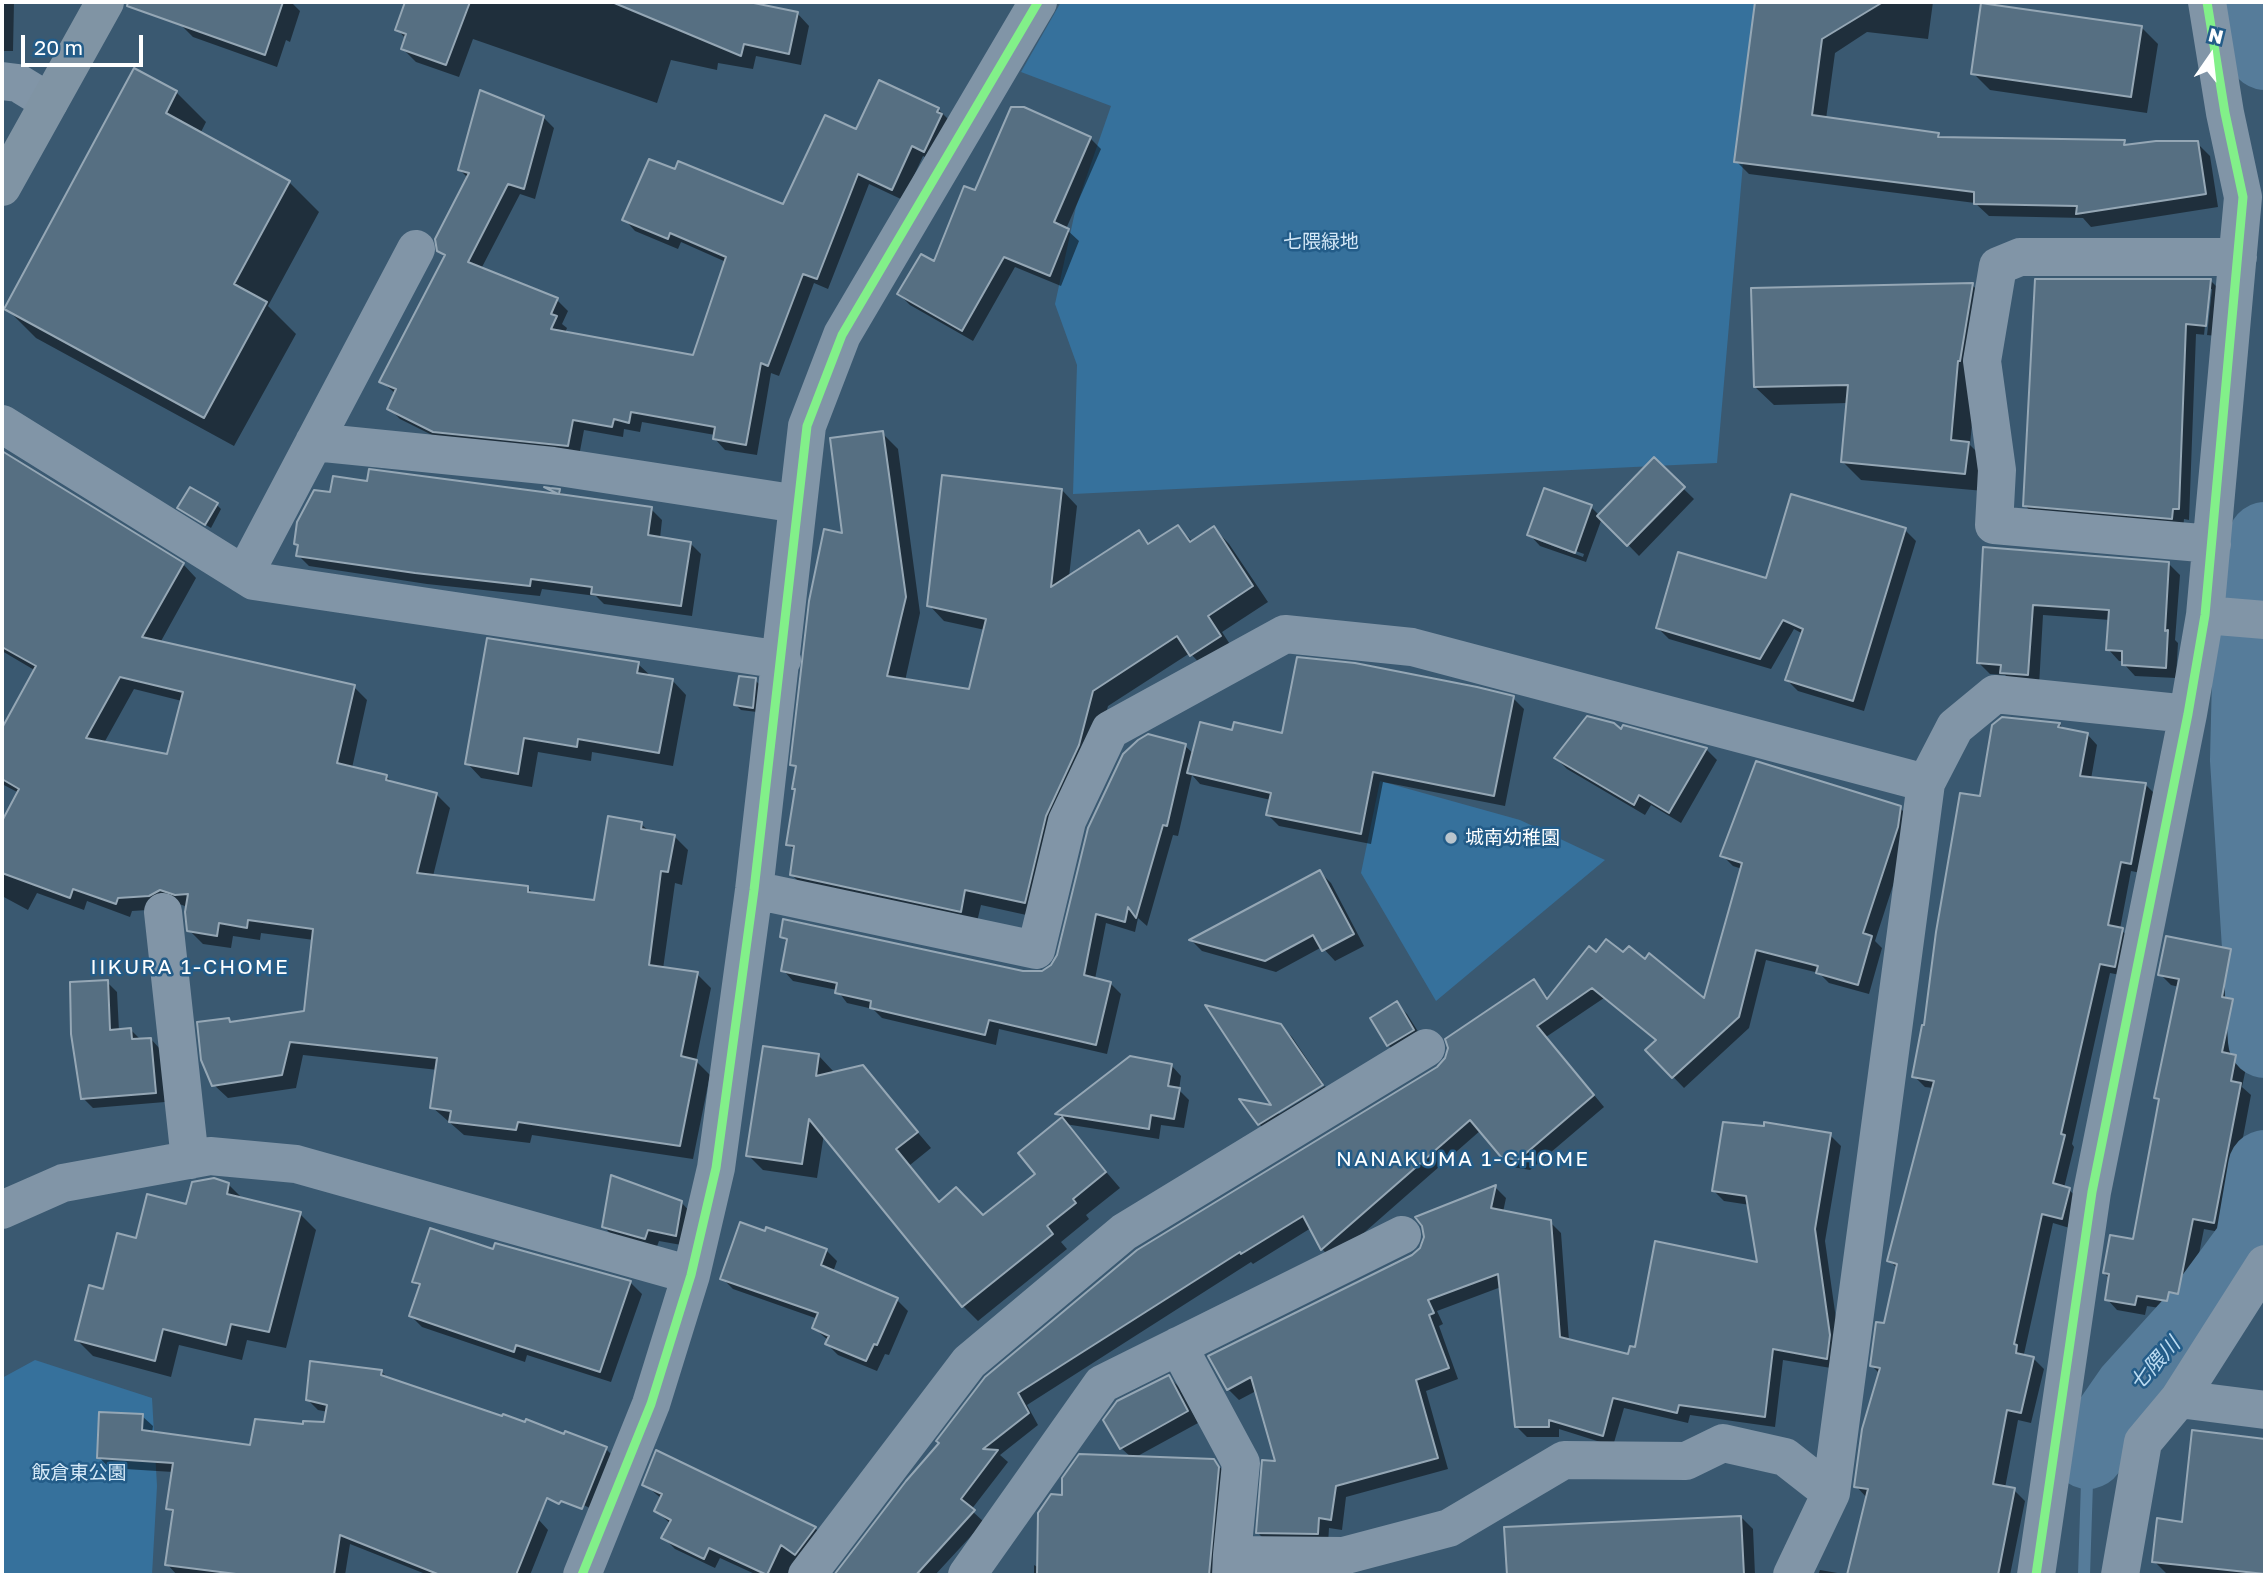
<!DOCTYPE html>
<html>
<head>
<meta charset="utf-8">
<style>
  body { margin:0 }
  #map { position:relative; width:2267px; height:1577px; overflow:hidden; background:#3a5971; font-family:"Golos Text",sans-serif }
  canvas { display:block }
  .frame { position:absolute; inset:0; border:4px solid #fff; pointer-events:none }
  .north { position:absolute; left:2176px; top:21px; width:70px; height:70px; -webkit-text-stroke:5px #235c88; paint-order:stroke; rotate:14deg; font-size:19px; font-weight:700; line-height:28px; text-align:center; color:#fff }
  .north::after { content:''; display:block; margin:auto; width:24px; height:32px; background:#fff; clip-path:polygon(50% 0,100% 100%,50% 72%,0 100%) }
  .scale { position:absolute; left:21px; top:35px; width:122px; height:32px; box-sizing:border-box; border:4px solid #fff; border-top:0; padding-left:9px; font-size:21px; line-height:24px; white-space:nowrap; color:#fff; -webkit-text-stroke:5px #235c88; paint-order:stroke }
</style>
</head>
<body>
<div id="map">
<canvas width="2267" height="1577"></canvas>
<div class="frame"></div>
<div class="north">N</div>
<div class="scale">20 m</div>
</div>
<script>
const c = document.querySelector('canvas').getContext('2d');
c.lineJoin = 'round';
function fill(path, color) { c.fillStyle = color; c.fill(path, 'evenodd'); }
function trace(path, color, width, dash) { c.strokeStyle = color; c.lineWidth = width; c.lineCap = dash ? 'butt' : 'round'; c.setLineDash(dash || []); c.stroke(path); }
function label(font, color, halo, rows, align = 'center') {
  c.font = font + ' "Golos Text","Noto Sans JP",sans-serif'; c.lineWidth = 5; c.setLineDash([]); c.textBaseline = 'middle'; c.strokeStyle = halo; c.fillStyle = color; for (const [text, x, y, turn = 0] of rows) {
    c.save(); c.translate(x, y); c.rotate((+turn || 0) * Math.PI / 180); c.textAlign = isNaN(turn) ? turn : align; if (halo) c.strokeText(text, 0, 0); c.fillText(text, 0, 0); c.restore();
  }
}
const green = new Path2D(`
  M1061,2h696l-40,461 -644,31 4,-129 -22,-61 21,-97 35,-101 -90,-34z
  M1380,781l140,39 85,40 -169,141 -75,-128z
  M35,1360l117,38 5,88 -5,89h-150v-197z`);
const shadow = new Path2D(`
  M2,2h12l-1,49h-11z
  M188,2h103l9,9 -10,31 -4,-2 -9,27 -84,-30 -13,-13z
  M407,2h334l56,11 12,13 -8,39 -45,-9 -3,13 -35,-6 -1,7 -46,-10 -14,43 -184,-64 -14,38 -43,-15 -13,-13 3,-10 -9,-10z
  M1757,2h176l-5,37 -61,-7 -32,21 -9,66 112,15 4,5 182,3 4,4 69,-3 13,13 8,51 -127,20 -8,-9 -94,-2 -14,-13 -226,-29 -13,-13z
  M2141,27l17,17 -11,69 -157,-23 -17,-17z
  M176,92l30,30 -6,12 89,48 30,30 -51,94 28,28 -62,112 -198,-108 -30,-30z
  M938,109l11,11 -14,42 -12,-6 -20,44 -34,-16 -41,105 -14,-6 -35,93 -8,-3 -14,82 -32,-5 -10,-11v-4l-73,-13 -2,10 -16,-3 -1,8 -39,-7 -5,26 -133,-14 -46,-23 -11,-11 7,-14 -14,-12 64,-125 -7,-7 29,-72 -8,-8 83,-53 11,11 -19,71 -15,-5 -39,75 76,31 11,11 -6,13 5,4 -2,5 129,24 32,-95 -45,-20 -3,7 -43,-18 -10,-11 159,-13 72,-76z
  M1090,138l11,11 -35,80 13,12 -18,45 -46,-19 -42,74 -63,-36 -11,-11 35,-31 42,-71z
  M2211,281l11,11 -5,44 -21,-2 -7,186 -5,-1 -1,10 -147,-13 -12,-11zM2209,289h3l-5,46h-3z
  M1972,285l19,18 -15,76 -6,66 17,17 -3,29 -123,-11 -19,-19 6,-58 -74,2 -19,-18z
  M882,433l16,16 22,164 -15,68 65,10 15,-61 -41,-9 -15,-16 133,-115 15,16 -8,71 70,-45 11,12 28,-17 15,15 21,-14 15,16 39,58 -46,30 13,20 -28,19 -17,-18 -82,53 -14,55 -54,157 -59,-13 -5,21 -169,-36 -15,-15 3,-24 -7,-7 9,-54v-21l-5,-5 52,-229z
  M2,452l181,112 13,14 -36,65 194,44 13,13 -15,68 35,9 6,6 43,11 14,14 -17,68 95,12 6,6 61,8 46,-78 9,8 24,4 14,14 -6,35 -7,-2 -12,86 34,5 14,14 -15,73 14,14 -17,84 -161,-24 -2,8 -66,-8 -32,-28 6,-37 -135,-15 -7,33 -68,10 -14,-13 15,-65 3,3 73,-10 9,-73 -53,-7 -1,7 -27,-4 -2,12 -28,-4 -14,-14 -1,-23 -12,-4 -13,6 -31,2 -2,6 -43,-16 -3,9 -47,-17 -9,17 -26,-14v-71l17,-32 -17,-9v-53l34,-60 -34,-20zM134,689l48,12 -14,55 -64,-13z
  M1654,460l40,39 -55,57 -37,-38 -16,44 -46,-16 -11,-12 62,-27 9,9zM1540,538l44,16 -1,3 -43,-16z
  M369,483l186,12 -6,-6 10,2 6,6 86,12 11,11 -2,18 30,5 11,11 -9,62 -88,-12 -8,-8 -54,-7 -2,7 -113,-12 -118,-18 -11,-11 1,-8 -3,-3 36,-50z
  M216,504l5,5 -10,19 -26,-16z
  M1905,530l11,11 -52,170 -66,-20 -11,-11 16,-46 -9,-5 -23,40 -102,-30 -11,-11 109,-48z
  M1985,549l184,15 11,11 -5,65 3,3 -2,35 -41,-2 -11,-12v-3h-5l-11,-12 2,-29 -67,-5 -4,71 -26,-3 -8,-8 -15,-1 -11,-11z
  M638,664l14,13 20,3 14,15 -13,71 -81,-14 -1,9 -53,-9 -6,35 -51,-9 -14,-15z
  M755,680l5,5 -3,27 -16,-2 -5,-5z
  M1513,698l11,11 -19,97 -122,-24 -12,62 -92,-18 -11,-11 3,-15 -71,-16 -8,-9 -14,61 -5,-1 -26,91 -9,-8 -3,14 -29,-9 -11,56 15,4 11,11 -14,60 -108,-25 -3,16 -114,-27 -9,-9 -26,-6 -10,-13 -44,-9 -10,-11 5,-27 -6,-6 241,35h21l9,-5 132,-221 9,8 40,-22 50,3z
  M2059,724l6,6 22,4 10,11 -6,34 54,5 11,11 -15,78 -10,-2 -11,58 12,11 -7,36 -15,-3 -38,171 2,3 -10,41 5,2 11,10 -7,29 -20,-6 -29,131 9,4 11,11 -13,54 -13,-3 -13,68 9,2 11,11 -15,74h-192l2,-5 29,5 18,-77 -11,-12 24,-112 -8,-8 13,-41 13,-56 -9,-9 44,-172 -8,-1 -11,-11 68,-277z
  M1624,727l82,22 11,11 -36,63 -30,-18 -6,10 -78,-46 -11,-11 66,-27z
  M1900,808l11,11 -3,20 -33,102 7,7 -13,46 -40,-11 -10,-10 -53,-13 -17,68 -65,60 -36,-37 10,-10 -54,-43 -58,39 58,70 -74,63 -17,-3 -32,-37 -148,130 -11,-11 -11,-21 -58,36 -2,-2 -224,143 11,20 -38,30 8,7 -37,48 13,12 -49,53h-99l71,-93 34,-39 497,-375 96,-87 15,18 47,-44h27l82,46 37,-132 -9,-3 -11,-11z
  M1320,872l11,11 33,63 -29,15 -13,-14 -46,25 -74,-21 -10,-10z
  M2230,950l11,11 -8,41 10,10 -9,44 12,12 -4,19 9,8 -26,138 -21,-4 -15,75 -10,-2 -1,9 -31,-5 -2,9 -28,-5 -10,-11 3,-20 -6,-6 30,-32 26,-139 -4,-4 23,-111 -8,-2 -11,-11z
  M107,982l10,10 2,39 12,-1 10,10 10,-1 9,10 5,53 -72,6 -10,-10z
  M1396,1003l11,11 17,27 -25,15 -11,-11z
  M1280,1025l12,12 31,46 -46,28 2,3 46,-28 7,11 -62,38 -11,-11 16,-16z
  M819,1056l14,15v3l29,-7 69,81 -21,17 31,38 42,14 54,-43 25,-55 -4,-5 113,-49 10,11 -2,14 10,10 -5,28 -23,-3 -2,14 -94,-15 55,64 -34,27 3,4 -28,23 6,7 -89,72 -15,-15 -139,-172 -7,44 -54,-8 -15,-15z
  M1830,1135l11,11 -16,95 15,106 -3,22 -54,-9 -8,67 -85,-12 -2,8 -64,-15 -11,38 -54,-17v8h-32l-11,-11 -15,-139 -64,24 6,13 -4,2 19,53 -32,12 22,78 -102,28 -4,33 -13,-2 -1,16h-59l-11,-11 19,-70 -21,-72 -17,9 -11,-11 185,-133 82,-69 11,11 -3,14 47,10 11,11 8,108 60,15 130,-92 -9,-59 -26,-4 -11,-11z
  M228,1184l16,16 56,14 16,16 -30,118 -39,-8 -5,20 -63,-15 -8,32 -78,-21 -16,-16 61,-100 49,-33z
  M681,1202l11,12 -5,32 -28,-5 -3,8 -41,-11 -11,-11z
  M496,1245l135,38 11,11 -31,88 -84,-27 -2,7 -103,-35 -11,-11 9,-28 -6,-7 80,-30z
  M826,1250l11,11 -4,11 64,28 11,11 -19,44 -4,-1 -8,17 -39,-16 -11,-11 2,-3 -15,-13 4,-9 -85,-30 -11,-11z
  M381,1371l9,9 113,39 103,30 10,10 -20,52 -115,-55 67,74 -18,45h-102l-78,-31 -5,31h-168l-10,-11 7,-50 -6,-6 5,-36 -64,-4 -10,-11 43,-41 11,10 -1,7 99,14 53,-21 22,-3 2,-11 -10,-2 -11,-11z
  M1169,1377l11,11 18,35 -64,35 79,3 13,12 -5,102h-187v-10l5,3 24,-72 69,-38 -11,-10z
  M2193,1432l72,9v134l-98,-1 -13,-13 30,-38z
  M657,1453l158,75 11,11 -27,36h-42l-37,-17 -5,10 -40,-19 -11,-11 7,-14 -15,-13 6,-12 -18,-15z
  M1741,1517l12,12 2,46h-247l-2,-47z`);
const stream = new Path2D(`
  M2084,1575l4,-123`);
const river = new Path2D(`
  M2260,2l-1,12 6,39
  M2265,539l-15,98 -3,123 18,281
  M2088,1452l43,-62 68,-75 53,-72 13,-76`);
const building = new Path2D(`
  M128,2h155l-18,53 -138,-49z
  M405,2h65l-24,63 -45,-16 5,-15 -11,-4z
  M612,2h137l49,10 -9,42 -45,-10 -3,12z
  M1755,2h128l-61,37 -10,76 127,18 -1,4 187,3 -1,5 32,-4h42l8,53 -130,20 1,-8 -103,-2v-12l-240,-30z
  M1981,3l161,23 -11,71 -160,-23z
  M134,68l43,23 -11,22 124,68 -56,103 33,18 -63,116 -200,-109z
  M879,80l60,28 -2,4 5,2 -18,38 -12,-6 -20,44 -34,-16 -41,105 -14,-5 -35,92 -7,-3 -15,82 -33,-6 2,-12 -84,-15 -2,11 -15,-4 -2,8 -39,-7 -5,26 -135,-14 -46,-23 9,-20 -17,-7 66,-127 -8,-4 -2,-12 34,-66 -11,-3 22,-80 64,26 -20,73 -16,-5 -40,78 90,36 -7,16 6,2 -6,13 142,26 33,-98 -56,-24 -2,6 -46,-19 27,-61 26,10 3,-8 105,43 42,-89 31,14z
  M1011,107h13l67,30 -37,85 15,7 -19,47 -46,-19 -42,74 -65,-37 24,-40 13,7 30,-75 11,4z
  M2035,279h176l-5,47 -20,-2 -7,185h-6l-1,10 -149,-13z
  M1973,283l-13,78h-2l-7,79 18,2 -4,32 -124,-12 7,-77 -94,2 -3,-99z
  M883,431l23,166 -19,79 82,13 17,-70 -59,-13 15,-131 120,14 -11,98 88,-57 9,14 30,-19 12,17 24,-16 39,60 -45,30 13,20 -31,20 -13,-20 -84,55 -14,54 -33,71 -21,87 -60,-13 -4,22 -171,-37 4,-29 -8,-1 9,-56h-3l4,-23 -6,-1 19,-164 15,-72 18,4 -12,-95z
  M2,451l182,112 -42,74 213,48 -18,78 50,12 -1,5 51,13 -20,80 111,13v6l66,8 14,-84 34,6 -1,7 34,6 -7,37 -7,-1 -12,94 49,7 -17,84 16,4 -17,86 -162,-24 -2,8 -67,-8 2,-11 -21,-3 7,-50 -147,-16 -8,33 -70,11 -11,-26 -4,-38 32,-4 1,4 74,-11 9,-82 -65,-9 -1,8 -28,-5 -2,13 -30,-5 -2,-19 3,-18 -13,1 -15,-5 -11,6 -31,2 -2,6 -43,-15 -3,9 -68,-25v-52l17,-32 -17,-10v-51l34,-62 -34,-19zM120,677l63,15 -16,62 -81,-16z
  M1654,457l31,30 -58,59 -30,-30z
  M369,469l189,25 -14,-7 6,1 10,1 -1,5 93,13 -4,28 43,7 -10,64 -90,-12 1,-7 -61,-8 -1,7 -115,-13 -119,-17 2,-11 -4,-1 3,-22 17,-32 16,2 3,-16 34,5z
  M190,487l28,16 -13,22 -28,-17z
  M1544,488l48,17 -17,48 -48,-18z
  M1791,494l115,34 -53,173 -68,-21 18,-51 -20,-9 -23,39 -104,-31 22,-76 88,26z
  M1983,547l186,15 -4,69 3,-1 -2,38 -44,-3v-14l-16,-1 3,-40 -76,-5 -5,70 -28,-2 1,-8 -24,-2z
  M487,638l152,24 -2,11 36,6 -14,74 -81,-14 -1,8 -53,-9 -6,36 -53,-10z
  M1297,657l58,6 122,24 37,9 -20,100 -121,-24 -12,62 -95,-19 5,-22 -84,-20 13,-51 32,8 2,-8 48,11z
  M739,676l17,2 -3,30 -19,-3z
  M1587,716l27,7 7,6 2,-4 84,23 -38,65 -30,-18 -5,10 -80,-47z
  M2002,717l58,6 -2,4 30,6 -8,43 66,7 -15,81 -10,-2 -13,63 15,3 -8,39 -15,-3 -39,170 4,1 -12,48 17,5 -8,31 -20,-5 -28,130 3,1 -1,8 18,4 -13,56 -14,-3 -14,74 22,4 -17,87h-151l21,-86 -14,-2 8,-58 18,-61 -10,-2 6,-44 8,1 13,-59 -10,-3 47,-180 -22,-4 10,-52h2l12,-93 24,-139 20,3 12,-71z
  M1148,734l38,10 -19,82 -4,-1 -27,93 -8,-11 -3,15 -29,-8 -12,61 27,7 -15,63 -107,-25 -4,15 -115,-27 1,-7 -36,-8 2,-10 -56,-12 6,-32 -7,-2 3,-18 240,52h19l9,-6 6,-10 31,-127 35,-74 15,-14z
  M1756,761l145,45 -3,21 -35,106 9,3 -14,49 -42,-12 2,-7 -62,-16 -17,67 -67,61 -27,-28 11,-10 -64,-52 -55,38 57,69 -76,65 -17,-3 -31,-37 -149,130 -18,-34 -62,38 -1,-2 -222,141 11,20 -46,36 15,1 -37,49 14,11 -59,65h-82l72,-94 33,-38 -3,-2 49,-64 152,-127 300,-183 8,-9 3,-10 -3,-9 89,-60 13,20 42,-53 7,6 10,-13 17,13 6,-6 16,13 4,-6 55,45 38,-135 -22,-7z
  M1320,870l34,64 -32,17 -9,-16 -48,26 -76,-21z
  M2166,936l65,13 -9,48 11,2 -11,53 14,3 -5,26 10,2 -27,140 -21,-4 -15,75 -9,-2 -2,9 -30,-5 -2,9 -30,-5 4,-26 -6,-1 7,-38 23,4 26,-140 -5,-1 25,-119 -21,-4z
  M108,980l2,50 21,-2 1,11 19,-1 5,55 -75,6 -10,-65 -1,-52z
  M1397,1001l17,29 -27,16 -17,-28z
  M1205,1005l76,19 42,61 -65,40 -19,-26 32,6z
  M763,1046l56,8 -3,22 47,-11 55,67 -22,17 43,53 17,-15 27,28 52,-41 -17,-21 44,-36 44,55 -33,27 3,4 -29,23 6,8 -91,73 -153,-188 -7,45 -56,-8z
  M1130,1056l42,8 -4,22 12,2 -6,31 -23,-4 -2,14 -94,-15z
  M1723,1122l41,4v-4l67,11 -16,96 15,106 -3,24 -54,-10 -8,68 -86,-12 -2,8 -64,-15 -10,38 -54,-16v7h-34l-17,-153 -70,26 6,13 -5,2 20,53 -33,12 22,78 -102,28 -5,34 -12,-2 -1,16 -62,-1 6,-73 13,1 -24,-84 -24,13 -19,-34 204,-101 8,-7 4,-11 -2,-11 -7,-9 81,-32 -5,23 60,12 9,117 68,17 2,-8 5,1 20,-106 102,21 -11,-66 -34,-5z
  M611,1175l71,26 -6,35 -28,-6 -3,9 -43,-12z
  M214,1178l15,5 -2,11 74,18 -32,120 -38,-8 -5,21 -63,-16 -8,32 -80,-21 14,-55 14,4 14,-56 19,5 11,-44 39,10 6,-22z
  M740,1222l25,9 1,-4 61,22 -6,16 77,33 -21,47 -3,-1 -8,17 -41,-17 4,-8 -17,-8 6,-15 -98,-34z
  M430,1228l63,21 2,-6 136,38 -31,91 -84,-27 -2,7 -105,-36 11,-32 -8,-2z
  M310,1361l72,9 -1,5 121,41 1,-2 22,8 1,-3 38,15 1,-3 42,16 -25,62 -21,-8 -2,3 -12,-6 -31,77h-76l-100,-40 -6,40h-90l-79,-10 8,-55 -7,-1 7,-46 -76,-5 2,-46 44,2 -1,16 108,15 5,-26 48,5v-3l21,1 3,-17 -21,-5z
  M1169,1375l19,36 -68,38 -17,-29 14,-19z
  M2192,1430l73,9v135l-113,-12 5,-44 25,4z
  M656,1450l139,67 21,10 -21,28 -14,-10 -14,30 -58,-27 -5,11 -43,-21 10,-18 -17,-9 8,-17 -20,-9z
  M1079,1454l135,5 5,8 -10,108h-172l1,-62 13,-19 11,1v-17z
  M1741,1516l3,59h-237l-3,-48z`);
const minor = new Path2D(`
  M2,81l16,2 31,19
  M2,424l252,157 528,79
  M314,442l239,24 245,38
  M2212,544l-218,-19 3,-55 -15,-109 16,-95 22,-9h218
  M244,575l172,-326
  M2205,615l60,5
  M754,890l282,60 31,-129 43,-91 175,-96 127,13 514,136
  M163,912l27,248
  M2,1210l61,-27 147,-27 86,8 395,111
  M1178,1346l63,117 -9,92
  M2179,1399l86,-135
  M582,1575l69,-171 40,-129 25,-107 38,-278 53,-464 35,-91 196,-333
  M807,1575l162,-213 155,-130 302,-184
  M967,1575l135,-191 300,-149
  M1231,1575l1,-20 111,1 106,-28 115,-68 122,1 37,-18 62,14 46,36
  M1792,1575l39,-82 95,-710 29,-56 40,-33 193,20
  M2036,1575l56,-383 96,-478 17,-99 38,-418 -18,-84 -18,-111
  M2120,1575l23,-133 36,-43 86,11`);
const trunk = new Path2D(`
  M2,187l103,-185`);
const cycleway = new Path2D(`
  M582,1575l69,-171 40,-129 25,-107 38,-278 53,-464 35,-91 196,-333
  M2036,1575l56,-383 96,-478 17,-99 38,-418 -18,-84 -18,-111`);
const markers = [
  [1451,838,7,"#bac5cd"]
];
const parkNames = [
  ["七隈緑地",1321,242],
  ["飯倉東公園",79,1473]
];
const poiNames = [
  ["城南幼稚園",1465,838]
];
const neighbourhoodNames = [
  ["IIKURA 1-CHOME",190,967],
  ["NANAKUMA 1-CHOME",1463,1159]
];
const waterNames = [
  ["七隈川",2155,1364,-48]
];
fill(green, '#36719c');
fill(shadow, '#0007');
trace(stream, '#567c9a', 12);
trace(river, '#567c9a', 74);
fill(building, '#566f82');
trace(building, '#95a7b5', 2);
trace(minor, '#8195a7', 38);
trace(trunk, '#8094a4', 38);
trace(cycleway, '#82f089', 9);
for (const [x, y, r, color] of markers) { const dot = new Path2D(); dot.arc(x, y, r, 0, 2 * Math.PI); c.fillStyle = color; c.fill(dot); trace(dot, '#235c88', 2.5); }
label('19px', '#d4e8f7', '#235c88', parkNames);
label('19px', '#fff', '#235c88', poiNames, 'left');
c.letterSpacing = '2px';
label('21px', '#fff', '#235c88', neighbourhoodNames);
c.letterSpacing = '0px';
label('italic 21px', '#bbdbf1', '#235c88', waterNames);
</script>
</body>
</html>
